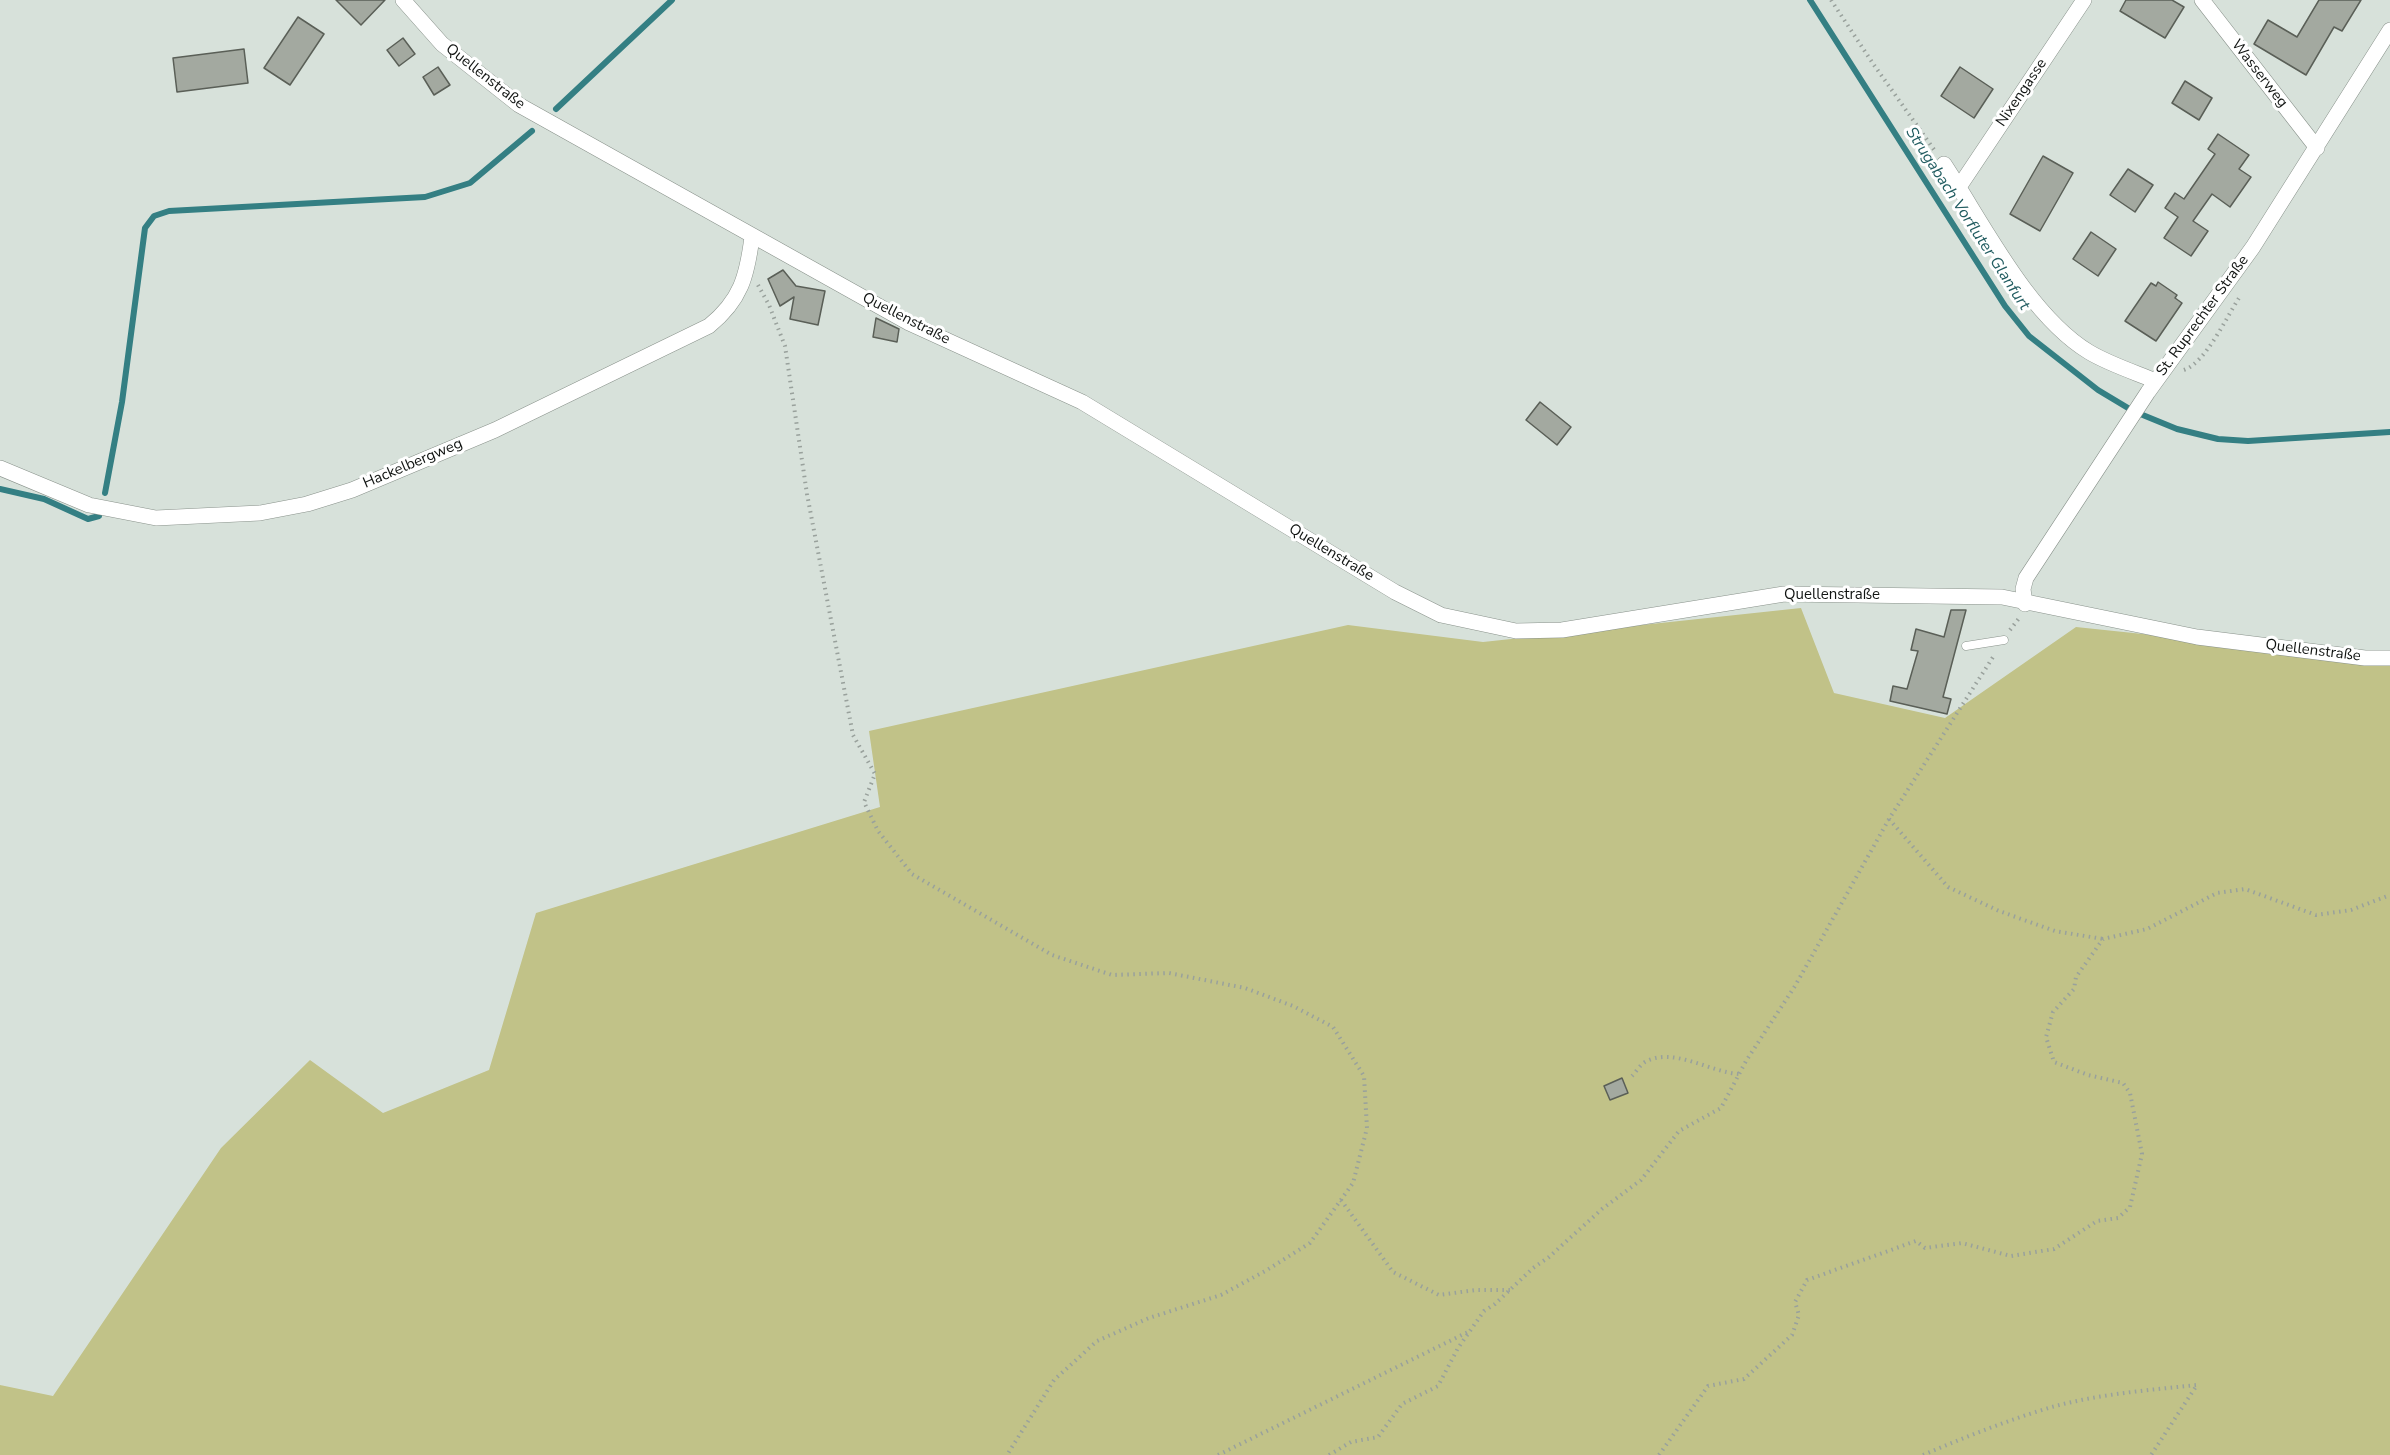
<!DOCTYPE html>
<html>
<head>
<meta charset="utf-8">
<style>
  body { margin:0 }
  canvas { display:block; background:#d7e1da }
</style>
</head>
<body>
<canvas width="2390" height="1455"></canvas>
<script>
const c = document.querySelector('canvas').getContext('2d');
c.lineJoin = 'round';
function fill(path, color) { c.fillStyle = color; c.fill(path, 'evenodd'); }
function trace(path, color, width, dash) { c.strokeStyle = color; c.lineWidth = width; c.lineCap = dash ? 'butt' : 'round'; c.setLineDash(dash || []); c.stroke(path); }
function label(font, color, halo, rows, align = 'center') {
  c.font = font + ' "Nunito Sans",sans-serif'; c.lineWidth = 6; c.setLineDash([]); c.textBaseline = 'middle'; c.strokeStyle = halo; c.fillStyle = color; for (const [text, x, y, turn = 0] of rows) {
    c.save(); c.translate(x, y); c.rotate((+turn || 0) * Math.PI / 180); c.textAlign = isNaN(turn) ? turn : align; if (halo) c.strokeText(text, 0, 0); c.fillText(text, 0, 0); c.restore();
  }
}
const green = new Path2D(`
  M1801,608l33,85 111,25 131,-91 314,33v795h-2390v-70l53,11 168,-248 89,-88 73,53 106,-43 47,-157 344,-106 -11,-76 479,-106 135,17z`);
const stream = new Path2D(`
  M1810,0l195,306 24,30 69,54 35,21 44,18 41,10 30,2 142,-9
  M556,109l116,-109
  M0,489l44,10 44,20 11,-3
  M105,493l17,-91 23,-174 9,-12 15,-5 256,-14 45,-14 62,-52`);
const building = new Path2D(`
  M336,0h49l-24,25z
  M2126,0h46l12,7 -19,31 -45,-27z
  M2319,0h42l-19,31 -8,-4 -28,48 -52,-31 14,-24 29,17z
  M298,17l26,17 -34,51 -26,-17z
  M403,38l12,16 -16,12 -12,-16z
  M244,49l4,34 -71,9 -4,-34z
  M438,67l12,18 -16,10 -11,-18z
  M1960,67l33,22 -19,29 -33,-22z
  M2185,81l27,17 -13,22 -27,-17z
  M2218,134l31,21 -10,14 12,8 -21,30 -18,-13 -19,27 15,10 -17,25 -27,-18 14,-21 -13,-9 10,-15 9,6 31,-45 -7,-5z
  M2043,156l30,17 -33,58 -30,-17z
  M2128,169l25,16 -18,27 -25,-17z
  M2091,232l25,17 -18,27 -25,-17z
  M783,270l13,16 29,5 -7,34 -28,-6 4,-22 -14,9 -12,-27z
  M2158,282l19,13 -2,3 7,5 -26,38 -31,-20 26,-38 5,3z
  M876,318l23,11 -2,13 -24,-5z
  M1540,402l31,25 -14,18 -31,-25z
  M1951,610h15l-23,87 8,2 -4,15 -57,-13 3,-15 14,3 11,-38 -7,-1 5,-21 28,8z
  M1622,1078l6,15 -18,7 -6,-14z`);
const path = new Path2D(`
  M1831,0l43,65 61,86
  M758,285l11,20 16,41 22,148 46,241 22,39 -11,28 14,29 34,43 140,81 60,20 57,-2 76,15 48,18 40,21 31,49 3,52 -14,55 -43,60 -43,27 -46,25 -72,23 -52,23 -43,39 -47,75
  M2184,370c22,-8 42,-52 55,-72
  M2010,630l10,-13
  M1889,819l59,68 51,24 56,20 48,8
  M1632,1076c4,-4 8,-11 13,-14 28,-16 66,11 95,12
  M1341,1200l52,72 46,23 37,-5h34
  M1218,1455l250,-123
  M1329,1455l22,-13 27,-5 24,-33 36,-18 20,-38 26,-37 11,-7 38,-36 16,-11 53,-48 39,-29 38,-49 42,-23 25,-47 49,-75 94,-167 106,-165
  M1659,1455l49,-69 36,-7 48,-44 7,-20 -4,-13 12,-22 109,-39 9,7 37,-5 49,13 43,-7 43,-28 21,-3 12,-11 12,-53 -12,-61 -7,-10 -35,-8 -34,-13 -8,-25 7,-25 21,-23 2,-12 27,-38 44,-10 70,-36 28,-4 71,26 35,-5 39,-15
  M1923,1455c42,-18 85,-35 129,-48 47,-13 97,-17 145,-22l-46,70`);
const service = new Path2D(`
  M1966,646l38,-6`);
const minor = new Path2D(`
  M403,0l39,44 77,61 390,218 173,79 313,190 46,23 75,16 46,-1 222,-36 218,3 195,40 168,21h25
  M2202,0l115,148
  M1944,164c39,59 84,151 145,188 20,12 45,20 67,29
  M1959,187l125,-187
  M0,468l89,37 67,13 104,-5 47,-9 45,-14 143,-60 214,-104c32,-26 38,-50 43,-89
  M2025,604l-2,-15 3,-11 122,-186 105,-145 137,-217`);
const streetNames = [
  ["Wasserweg",2259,74,52],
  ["Quellenstraße",485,77,38],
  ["Nixengasse",2022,93,-56],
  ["St. Ruprechter Straße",2203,316,-54],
  ["Quellenstraße",906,319,27],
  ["Hackelbergweg",413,464,-23],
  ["Quellenstraße",1331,553,31],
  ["Quellenstraße",1832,595],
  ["Quellenstraße",2313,651,7]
];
const waterNames = [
  ["Strugabach Vorfluter Glanfurt",1967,219,57]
];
fill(green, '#c1c288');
trace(stream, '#347f83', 6);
fill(building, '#a3a9a0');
trace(building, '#5a5f57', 1.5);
trace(service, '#89928b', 9);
trace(minor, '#89928b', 16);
trace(path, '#99a19c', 4, [1.5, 4.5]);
trace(service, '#fff', 8);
trace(minor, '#fff', 15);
label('15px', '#111412', '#fff', streetNames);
label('italic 16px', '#225d61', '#fff', waterNames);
</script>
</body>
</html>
